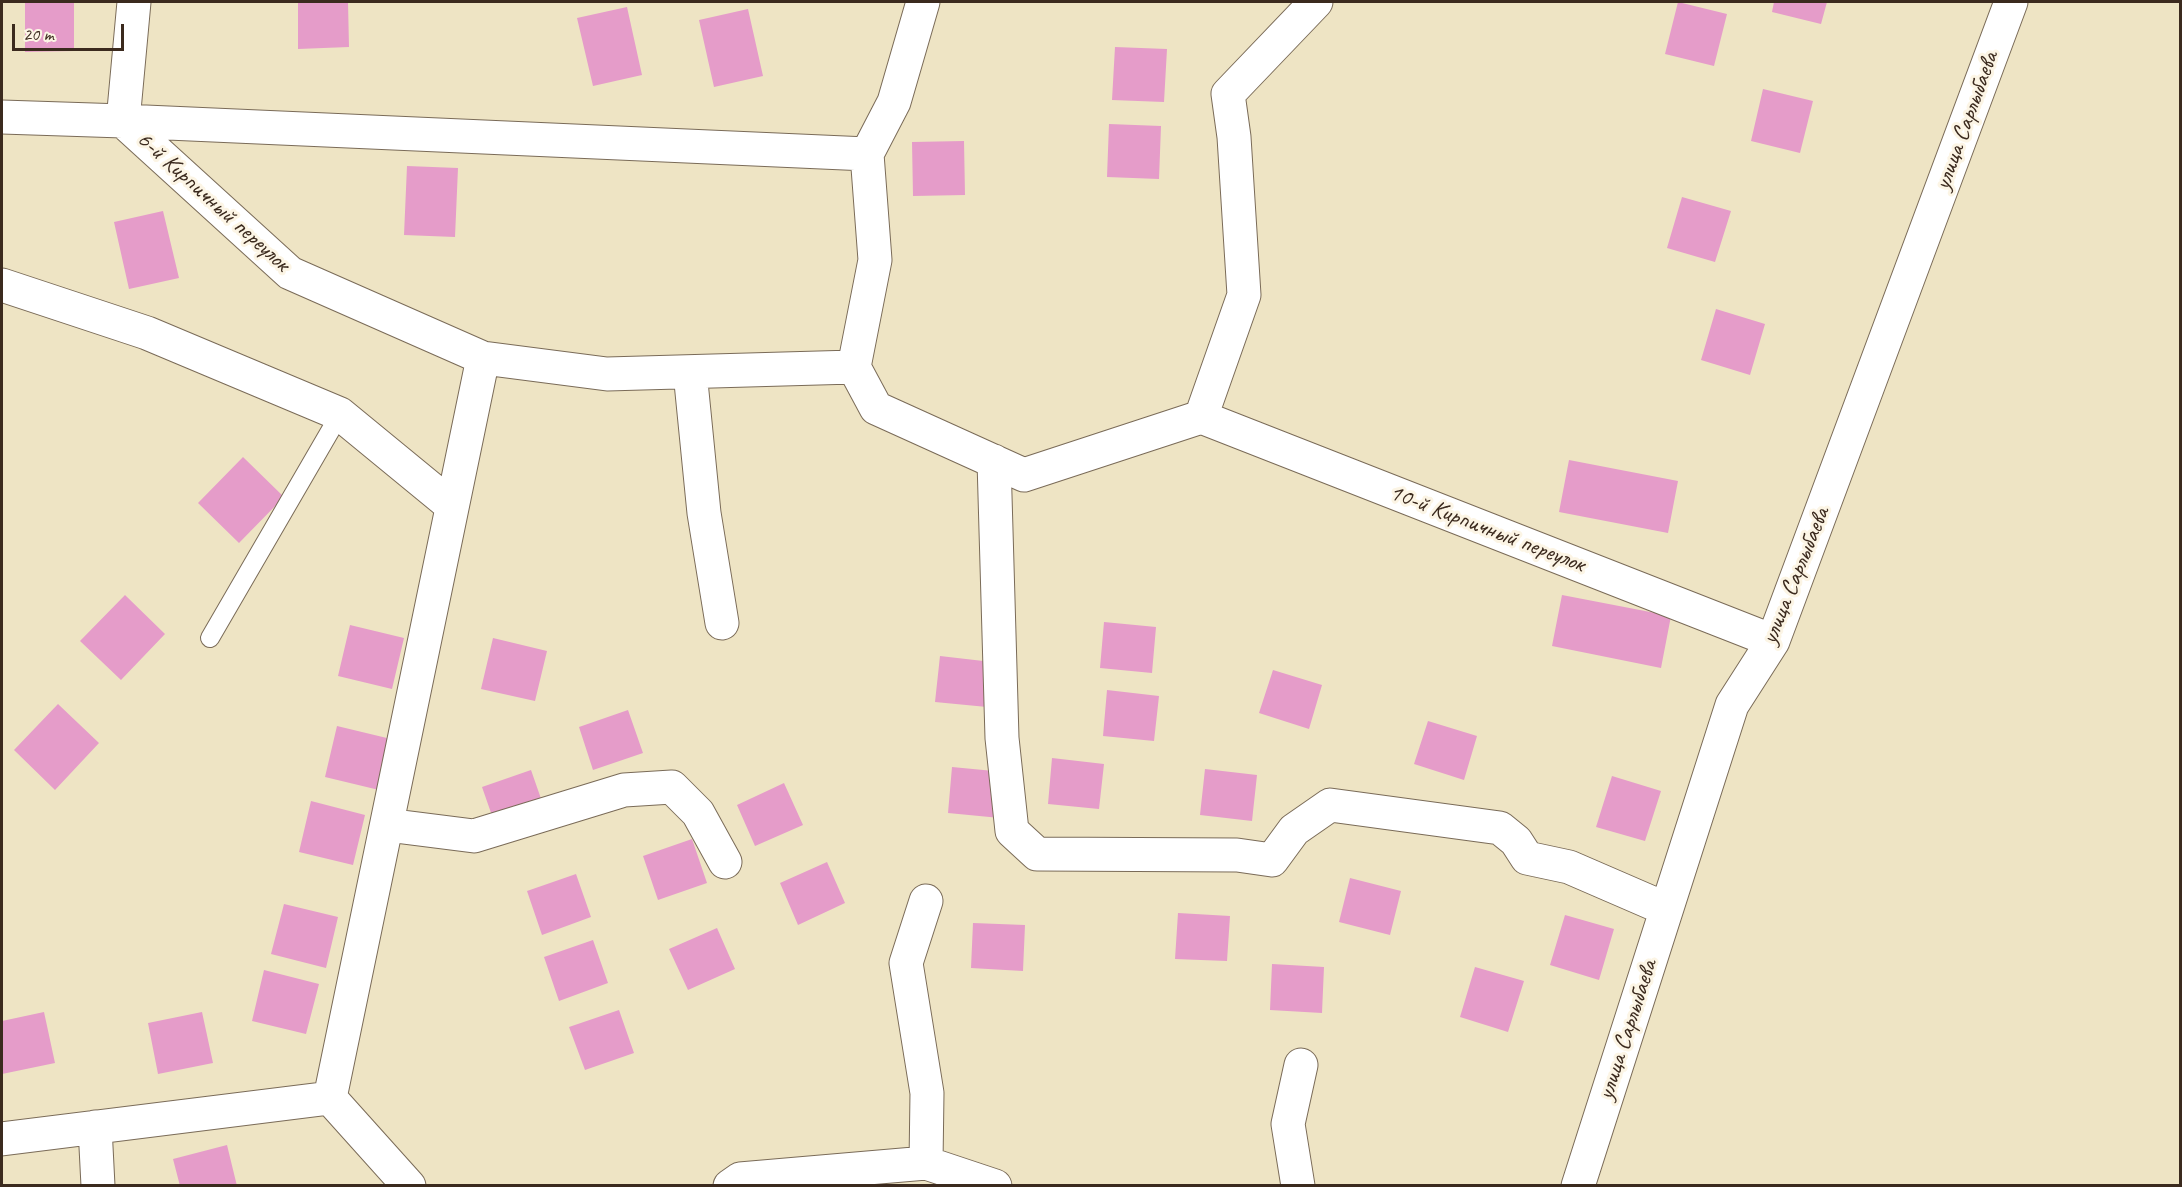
<!DOCTYPE html>
<html>
<head>
<meta charset="utf-8">
<style>
  body { margin:0 }
  #map { position:relative; width:2182px; height:1187px; overflow:hidden; background:#eee4c4; font-family:Caveat,sans-serif }
  canvas { display:block }
  .frame { position:absolute; inset:0; border:3px solid #3b2a1e; pointer-events:none }
  .scale { position:absolute; left:12px; top:24px; width:112px; height:27px; box-sizing:border-box; border:3px solid #3b2a1e; border-top:0; padding-left:8px; font-size:18px; line-height:21px; white-space:nowrap; color:#3b2a1e; -webkit-text-stroke:4px #fcf5e5; paint-order:stroke }
</style>
</head>
<body>
<div id="map">
<canvas width="2182" height="1187"></canvas>
<div class="frame"></div>
<div class="scale">20 m</div>
</div>
<script>
const c = document.querySelector('canvas').getContext('2d');
c.lineJoin = 'round';
function fill(path, color) { c.fillStyle = color; c.fill(path, 'evenodd'); }
function trace(path, color, width, dash) { c.strokeStyle = color; c.lineWidth = width; c.lineCap = dash ? 'butt' : 'round'; c.setLineDash(dash || []); c.stroke(path); }
function label(font, color, halo, rows, align = 'center') {
  c.font = font + ' Caveat,sans-serif'; c.lineWidth = 6; c.setLineDash([]); c.textBaseline = 'middle'; c.strokeStyle = halo; c.fillStyle = color; for (const [text, x, y, turn = 0] of rows) {
    c.save(); c.translate(x, y); c.rotate((+turn || 0) * Math.PI / 180); c.textAlign = isNaN(turn) ? turn : align; if (halo) c.strokeText(text, 0, 0); c.fillText(text, 0, 0); c.restore();
  }
}
const building = new Path2D(`
  M25,2h49v49l-49,1z
  M298,2h50l1,45 -51,2z
  M1678,2l49,12 -13,52 -49,-12z
  M1774,2h53l-6,22 -49,-12z
  M627,7l15,68 -49,11 -16,-68z
  M748,9l15,67 -49,11 -15,-67z
  M1115,47l52,2 -3,53 -52,-2z
  M1763,89l50,12 -13,52 -49,-12z
  M1109,124l52,2 -2,53 -52,-2z
  M964,141l1,54 -52,1 -1,-54z
  M407,166l51,2 -3,69 -51,-2z
  M1682,197l49,14 -16,51 -48,-14z
  M163,211l16,67 -50,11 -15,-67z
  M1716,309l49,15 -15,51 -49,-15z
  M243,457l41,40 -45,46 -41,-40z
  M1569,460l109,21 -10,52 -109,-21z
  M125,595l40,39 -44,46 -41,-39z
  M1562,595l109,21 -10,52 -109,-22z
  M1104,622l52,5 -4,46 -52,-5z
  M350,625l54,13 -12,51 -54,-13z
  M493,638l54,13 -12,50 -54,-12z
  M940,656l52,6 -5,45 -52,-5z
  M1273,670l49,15 -13,44 -50,-16z
  M1107,690l52,6 -5,45 -51,-5z
  M58,704l41,39 -44,47 -41,-40z
  M628,710l15,43 -50,17 -14,-43z
  M1428,721l49,15 -13,44 -50,-16z
  M337,726l54,13 -12,51 -54,-13z
  M1052,758l52,6 -5,45 -51,-5z
  M952,767l52,5 -4,46 -52,-5z
  M1205,769l52,6 -5,46 -52,-6z
  M531,770l15,43 -49,17 -15,-43z
  M1612,776l49,15 -16,50 -49,-14z
  M784,783l19,42 -48,21 -18,-41z
  M311,801l54,14 -12,50 -54,-13z
  M692,839l15,44 -49,17 -15,-44z
  M827,862l18,41 -47,22 -18,-42z
  M576,874l15,43 -49,18 -15,-44z
  M1350,878l51,13 -11,44 -51,-13z
  M284,904l54,13 -12,51 -55,-14z
  M1178,913l52,3 -3,45 -52,-2z
  M1565,915l49,14 -15,51 -49,-15z
  M973,923l52,2 -2,46 -52,-3z
  M717,928l18,41 -47,21 -19,-41z
  M593,940l15,43 -49,18 -15,-44z
  M1272,964l52,3 -2,46 -52,-3z
  M1475,967l49,14 -16,51 -48,-15z
  M264,970l55,14 -13,50 -54,-13z
  M619,1010l15,43 -49,17 -16,-43z
  M44,1012l11,51 -53,11v-53z
  M202,1012l11,51 -55,11 -10,-51z
  M227,1145l10,41h-57l-7,-27z`);
const service = new Path2D(`
  M210,638l130,-224`);
const minor = new Path2D(`
  M134,2l-11,119 744,33
  M2,117l121,4 167,152 193,85 124,16 247,-7 22,41 148,67 177,-58
  M2,285l145,48 193,81 112,92
  M854,367l21,-107 -8,-106 27,-52 29,-100
  M690,372l14,141 18,110
  M1201,417l572,224
  M1201,417l43,-122 -10,-158 -6,-43 88,-92
  M994,461l8,277 10,93 25,23 200,1 35,5 22,-30 36,-25 170,23 16,13 11,17 42,9 97,42
  M387,825l87,11 150,-46 48,-3 26,26 27,49
  M95,1127l3,59
  M2,1139l328,-41
  M926,1163l1,-70 -21,-130 20,-62
  M409,1186l-79,-88 153,-740
  M730,1186l10,-7 186,-16 69,23
  M1298,1186l-10,-62 13,-59
  M1578,1186l154,-481 41,-64 238,-639`);
const streetNames = [
  ["улица Сарлыбаева",1967,121,-70],
  ["6-й Кирпичный переулок",213,202,42],
  ["10-й Кирпичный переулок",1487,529,21],
  ["улица Сарлыбаева",1796,576,-68],
  ["улица Сарлыбаева",1628,1030,-72]
];
fill(building, '#e59cc9');
trace(service, '#7a6b58', 20);
trace(minor, '#7a6b58', 35);
trace(service, '#fff', 18);
trace(minor, '#fff', 33);
label('24px', '#3b2a1e', '#fcf5e5', streetNames);
</script>
</body>
</html>
